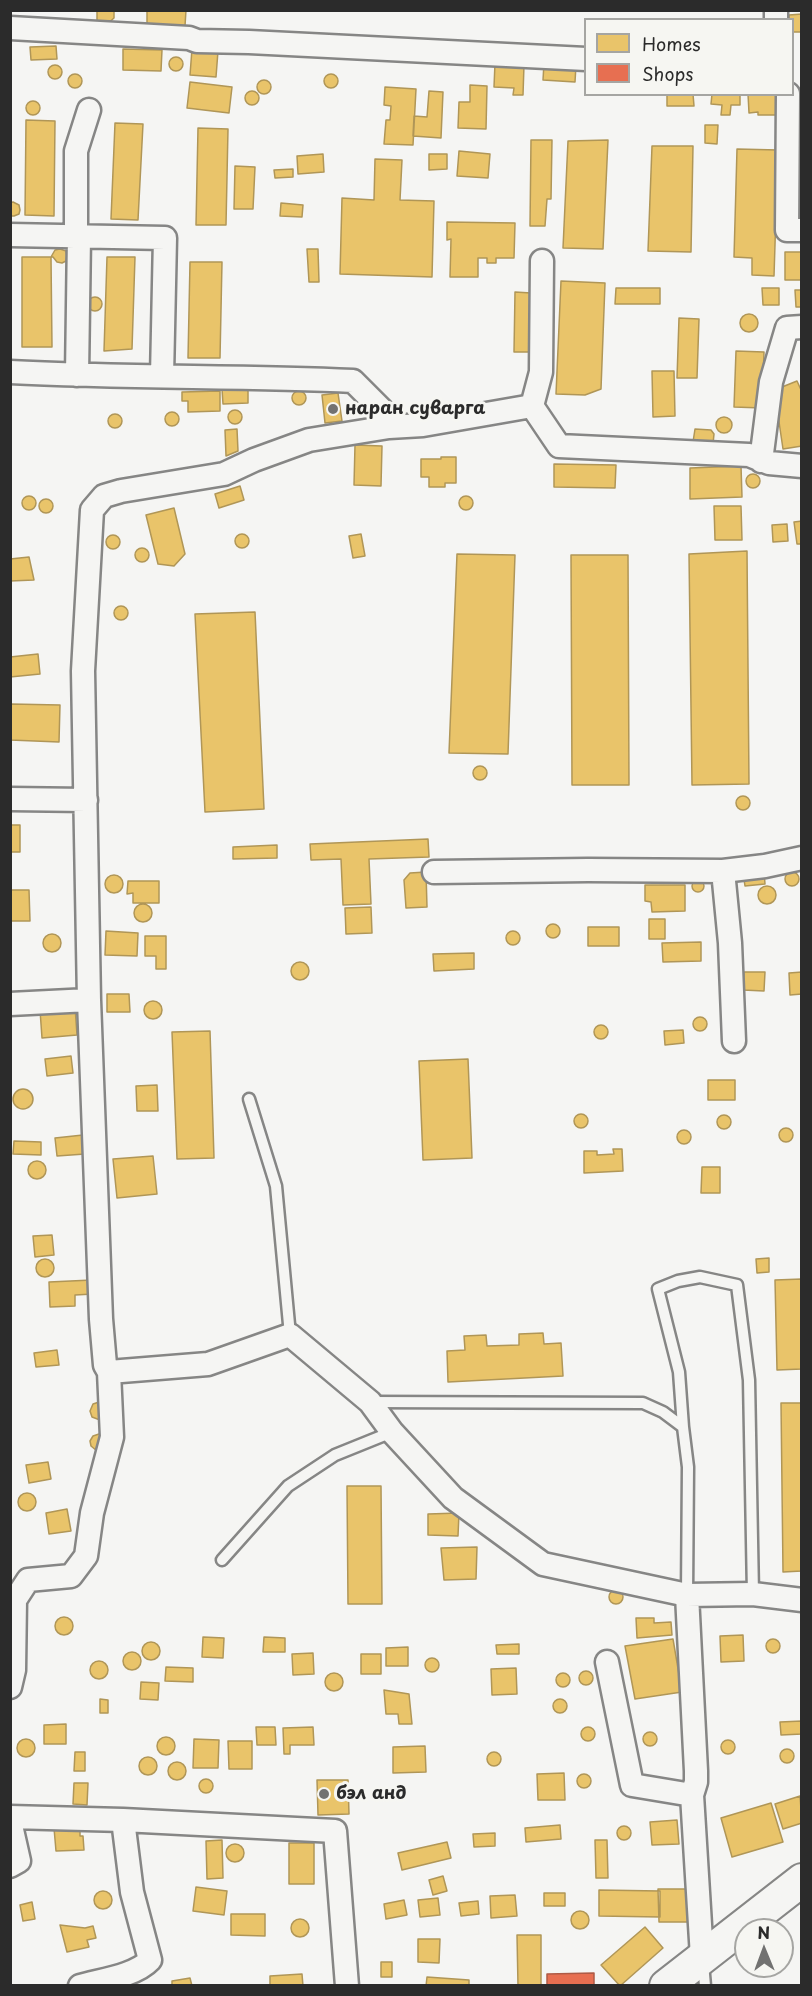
<!DOCTYPE html>
<html>
<head>
<meta charset="utf-8">
<style>
  body { margin:0 }
  #map { position:relative; width:812px; height:1996px; overflow:hidden; background:#f5f5f3; font-family:"Playpen Sans",sans-serif }
  canvas { display:block }
  .frame { position:absolute; inset:0; border:12px solid #2b2b2b; pointer-events:none }
  .legend { position:absolute; left:584px; top:18px; width:210px; height:78px; box-sizing:border-box; background:#f6f6f2; border:2px solid #a5a5a2; margin:0; padding:8px 10px; list-style:none; font-size:18px; color:#2b2b2b }
  .legend li { display:flex; align-items:center; gap:12px; height:30px }
  .legend b { width:30px; border:2px solid #a5a5a2 }
  .north { position:absolute; left:734px; top:1918px; width:60px; height:60px; box-sizing:border-box; background:#f6f6f2; border:2px solid #a5a5a2; border-radius:50%; rotate:359deg; font-size:16px; font-weight:700; line-height:24px; text-align:center; color:#2b2b2b }
  .north::after { content:''; display:block; margin:auto; width:21px; height:27px; background:#727271; clip-path:polygon(50% 0,100% 100%,50% 72%,0 100%) }
</style>
</head>
<body>
<div id="map">
<canvas width="812" height="1996"></canvas>
<div class="frame"></div>
<ul class="legend">
<li><b style="height:16px;background:#e9c46a"></b>Homes</li>
<li><b style="height:16px;background:#e76f51"></b>Shops</li>
</ul>
<div class="north">N</div>
</div>
<script>
const c = document.querySelector('canvas').getContext('2d');
c.lineJoin = 'round';
function fill(path, color) { c.fillStyle = color; c.fill(path, 'evenodd'); }
function trace(path, color, width, dash) { c.strokeStyle = color; c.lineWidth = width; c.lineCap = dash ? 'butt' : 'round'; c.setLineDash(dash || []); c.stroke(path); }
function label(font, color, halo, rows, align = 'center') {
  c.font = font + ' "Playpen Sans",sans-serif'; c.lineWidth = 6; c.setLineDash([]); c.textBaseline = 'middle'; c.strokeStyle = halo; c.fillStyle = color; for (const [text, x, y, turn = 0] of rows) {
    c.save(); c.translate(x, y); c.rotate((+turn || 0) * Math.PI / 180); c.textAlign = isNaN(turn) ? turn : align; if (halo) c.strokeText(text, 0, 0); c.fillText(text, 0, 0); c.restore();
  }
}
const homes = new Path2D(`
  M97,10h17v8l-9,8 -8,-1z
  M147,10h39l-1,16h-38z
  M802,14v18h-10v-12h-3v-5z
  M56,46l1,13 -26,1 -1,-13z
  M123,49l39,1 -1,21 -38,-1z
  M192,49l26,2 -2,26 -26,-2z
  M169 64a7 7 0 1 1 14 0a7 7 0 1 1-14 0Z
  M495,63l29,2 -1,30h-10l1,-7 -20,-1z
  M544,63l32,2 -1,17 -32,-2z
  M48 72a7 7 0 1 1 14 0a7 7 0 1 1-14 0Z
  M68 81a7 7 0 1 1 14 0a7 7 0 1 1-14 0Z
  M324 81a7 7 0 1 1 14 0a7 7 0 1 1-14 0Z
  M257 87a7 7 0 1 1 14 0a7 7 0 1 1-14 0Z
  M190,82l42,5 -3,26 -42,-5z
  M470,85l17,1 -1,43 -28,-1 1,-26h11z
  M385,87l31,2 -3,56 -29,-1 2,-24h4l1,-14 -7,-1z
  M245 98a7 7 0 1 1 14 0a7 7 0 1 1-14 0Z
  M429,91l14,1 -2,46 -28,-2 1,-20 13,1z
  M667,94h26l1,12h-27z
  M712,94h28v11h-9l-1,10h-9l1,-10 -11,-1z
  M748,94h29l1,21h-20v-3l-9,1z
  M26 108a7 7 0 1 1 14 0a7 7 0 1 1-14 0Z
  M26,120l29,1 -1,95 -29,-1z
  M115,123l28,1 -5,96 -27,-1z
  M705,125h13l-1,19 -12,-1z
  M198,128l30,1 -2,96h-30z
  M531,140h21l-1,59h-4l-2,27h-15z
  M608,140l-5,109 -40,-1 5,-107z
  M652,146h41l-2,106 -43,-1z
  M737,149l41,1 -4,126 -22,-1v-17l-18,-1z
  M459,151l31,3 -2,24 -31,-2z
  M323,154l1,18 -26,2 -1,-18z
  M429,154h18v15l-18,1z
  M375,159l27,1 -2,40 34,1 -2,76 -92,-3 2,-76 32,2z
  M235,166l20,1 -2,42h-19z
  M293,169v8l-18,1 -1,-8z
  M13,202l6,3 1,5 -1,4 -5,2h-4v-13z
  M281,203l22,2 -1,12 -22,-1z
  M447,222l68,1 -1,35h-18v5h-9v-5h-9v19h-28l1,-38 -4,1z
  M60,249l6,2 1,5 -1,5 -4,2 -5,-1 -4,-5h-2l4,-7z
  M307,249h11l1,33h-10z
  M785,252h17v28h-17z
  M22,257h29l1,90h-30z
  M107,257h28l-3,92 -28,2z
  M190,262h32l-2,96h-32z
  M561,281l44,2 -4,106 -16,6 -29,-1z
  M616,288h44v16h-45z
  M762,288h17v17h-16z
  M795,290h7v17h-6z
  M515,292l16,1 -1,59h-16z
  M88 304a7 7 0 1 1 14 0a7 7 0 1 1-14 0Z
  M740 323a9 9 0 1 1 18 0a9 9 0 1 1-18 0Z
  M679,318l20,1 -2,59h-20z
  M736,351l28,1 -2,56 -28,-1z
  M652,371h22l1,45 -22,1z
  M797,381l5,11v54l-19,3 -5,-34 4,-28z
  M248,387v16l-25,1 -1,-15z
  M220,391v20l-32,1v-11h-6v-9z
  M292 398a7 7 0 1 1 14 0a7 7 0 1 1-14 0Z
  M338,393l4,28 -17,2 -3,-28z
  M228 417a7 7 0 1 1 14 0a7 7 0 1 1-14 0Z
  M165 419a7 7 0 1 1 14 0a7 7 0 1 1-14 0Z
  M108 421a7 7 0 1 1 14 0a7 7 0 1 1-14 0Z
  M716 425a8 8 0 1 1 16 0a8 8 0 1 1-16 0Z
  M237,429l1,22 -12,5 -1,-26z
  M695,429l16,1 3,4 -1,10 -20,-2z
  M355,445l27,1 -1,40 -27,-1z
  M441,457h15v26h-11v4h-16v-10h-8v-18h20z
  M554,464l62,1 -1,23 -61,-1z
  M741,466l1,31 -52,2v-31z
  M746 481a7 7 0 1 1 14 0a7 7 0 1 1-14 0Z
  M240,486l4,14 -25,8 -4,-14z
  M459 503a7 7 0 1 1 14 0a7 7 0 1 1-14 0Z
  M22 503a7 7 0 1 1 14 0a7 7 0 1 1-14 0Z
  M39 506a7 7 0 1 1 14 0a7 7 0 1 1-14 0Z
  M714,506h27l1,34h-27z
  M174,508l11,46 -11,12 -16,-2 -12,-49z
  M802,521v23h-5l-3,-22z
  M787,524l1,17 -15,1 -1,-17z
  M235 541a7 7 0 1 1 14 0a7 7 0 1 1-14 0Z
  M361,534l4,22 -12,2 -4,-22z
  M106 542a7 7 0 1 1 14 0a7 7 0 1 1-14 0Z
  M135 555a7 7 0 1 1 14 0a7 7 0 1 1-14 0Z
  M747,551l2,233 -57,1 -3,-231z
  M457,554l58,1 -7,199 -59,-1z
  M571,555h57l1,230h-57z
  M29,557l5,23 -24,1v-22z
  M114 613a7 7 0 1 1 14 0a7 7 0 1 1-14 0Z
  M255,612l9,197 -59,3 -10,-198z
  M38,654l2,20 -30,3v-20z
  M11,704l49,1 -1,37 -49,-2z
  M473 773a7 7 0 1 1 14 0a7 7 0 1 1-14 0Z
  M736 803a7 7 0 1 1 14 0a7 7 0 1 1-14 0Z
  M10,825h10v27h-10z
  M428,839l1,18 -60,2 2,45 -28,1 -2,-46 -30,1 -1,-16z
  M277,845v13l-44,1v-12z
  M764,871l1,13 -20,2 -2,-13z
  M785 879a7 7 0 1 1 14 0a7 7 0 1 1-14 0Z
  M426,872l1,35 -21,1 -2,-28 6,-7z
  M105 884a9 9 0 1 1 18 0a9 9 0 1 1-18 0Z
  M692 886a6 6 0 1 1 12 0a6 6 0 1 1-12 0Z
  M128,881h31v22h-26v-10l-6,1z
  M645,885h40v26l-33,1 -1,-10 -6,-1z
  M758 895a9 9 0 1 1 18 0a9 9 0 1 1-18 0Z
  M10,890h19l1,31h-20z
  M134 913a9 9 0 1 1 18 0a9 9 0 1 1-18 0Z
  M371,907l1,26 -26,1 -1,-26z
  M649,919h16v20h-16z
  M546 931a7 7 0 1 1 14 0a7 7 0 1 1-14 0Z
  M588,927h31v19h-31z
  M506 938a7 7 0 1 1 14 0a7 7 0 1 1-14 0Z
  M106,931l32,2 -1,23 -32,-1z
  M43 943a9 9 0 1 1 18 0a9 9 0 1 1-18 0Z
  M145,936h21v33h-10v-13h-11z
  M701,942v19l-38,1 -1,-19z
  M474,953v16l-40,2 -1,-17z
  M291 971a9 9 0 1 1 18 0a9 9 0 1 1-18 0Z
  M744,972h21l-1,19 -21,-1z
  M802,972v22l-12,1 -1,-22z
  M107,994h22l1,18h-23z
  M144 1010a9 9 0 1 1 18 0a9 9 0 1 1-18 0Z
  M75,1007l2,28 -35,3 -2,-28z
  M693 1024a7 7 0 1 1 14 0a7 7 0 1 1-14 0Z
  M594 1032a7 7 0 1 1 14 0a7 7 0 1 1-14 0Z
  M683,1030l1,13 -19,2 -1,-14z
  M210,1031l4,127 -37,1 -5,-127z
  M71,1056l2,17 -26,3 -2,-17z
  M468,1059l4,99 -49,2 -4,-99z
  M708,1080h27v20h-27z
  M157,1085l1,26h-21l-1,-25z
  M13 1099a10 10 0 1 1 20 0a10 10 0 1 1-20 0Z
  M574 1121a7 7 0 1 1 14 0a7 7 0 1 1-14 0Z
  M717 1122a7 7 0 1 1 14 0a7 7 0 1 1-14 0Z
  M779 1135a7 7 0 1 1 14 0a7 7 0 1 1-14 0Z
  M677 1137a7 7 0 1 1 14 0a7 7 0 1 1-14 0Z
  M83,1135l2,19 -28,2 -2,-18z
  M14,1141l27,1v13l-28,-1z
  M613,1149h9l1,22 -39,2v-22h13v4l17,-1z
  M153,1156l4,38 -40,4 -4,-39z
  M28 1170a9 9 0 1 1 18 0a9 9 0 1 1-18 0Z
  M702,1167h18v26h-19z
  M52,1235l2,20 -19,2 -2,-21z
  M769,1258v14l-12,1 -1,-14z
  M36 1268a9 9 0 1 1 18 0a9 9 0 1 1-18 0Z
  M802,1279v90l-25,1 -2,-90z
  M92,1280l1,14 -18,1v11l-25,1 -1,-25z
  M543,1333l1,11 17,-1 2,33 -115,6 -1,-31 18,-1 -1,-14 22,-1 1,11 32,-1v-11z
  M57,1350l2,15 -23,2 -2,-14z
  M99,1402h3l1,17 -3,1 -8,-3 -2,-6 3,-7z
  M781,1403h21v168l-19,1z
  M99,1434l3,1 -5,16 -6,-5 -1,-5 3,-5z
  M48,1462l3,17 -22,4 -3,-18z
  M347,1486h34l1,118h-34z
  M18 1502a9 9 0 1 1 18 0a9 9 0 1 1-18 0Z
  M67,1509l4,22 -22,3 -3,-21z
  M459,1513l-1,23 -30,-1v-21z
  M477,1547l-1,32 -32,1 -3,-32z
  M609 1597a7 7 0 1 1 14 0a7 7 0 1 1-14 0Z
  M55 1626a9 9 0 1 1 18 0a9 9 0 1 1-18 0Z
  M636,1618h18v5l17,-1 1,13 -35,3z
  M743,1635l1,26 -23,1 -1,-26z
  M203,1637l21,1 -1,20 -21,-1z
  M264,1637l21,1v14h-22z
  M766 1646a7 7 0 1 1 14 0a7 7 0 1 1-14 0Z
  M673,1639l9,53 -47,7 -10,-53z
  M142 1651a9 9 0 1 1 18 0a9 9 0 1 1-18 0Z
  M519,1644v10h-22l-1,-9z
  M408,1647v19h-22v-18z
  M123 1661a9 9 0 1 1 18 0a9 9 0 1 1-18 0Z
  M313,1653l1,21 -21,1 -1,-21z
  M361,1654h20v20h-20z
  M425 1665a7 7 0 1 1 14 0a7 7 0 1 1-14 0Z
  M90 1670a9 9 0 1 1 18 0a9 9 0 1 1-18 0Z
  M166,1667l27,1v14l-28,-1z
  M516,1668l1,26 -25,1 -1,-26z
  M579 1678a7 7 0 1 1 14 0a7 7 0 1 1-14 0Z
  M556 1680a7 7 0 1 1 14 0a7 7 0 1 1-14 0Z
  M325 1682a9 9 0 1 1 18 0a9 9 0 1 1-18 0Z
  M141,1682l18,1 -1,17 -18,-1z
  M384,1690l25,4 3,30h-13l-1,-10h-12z
  M553 1706a7 7 0 1 1 14 0a7 7 0 1 1-14 0Z
  M100,1699l8,1v13h-8z
  M802,1721v13l-21,1 -1,-13z
  M66,1724v20h-22v-19z
  M581 1734a7 7 0 1 1 14 0a7 7 0 1 1-14 0Z
  M256,1727h19l1,18h-19z
  M313,1727l1,18h-24v9h-6l-1,-26z
  M643 1739a7 7 0 1 1 14 0a7 7 0 1 1-14 0Z
  M157 1746a9 9 0 1 1 18 0a9 9 0 1 1-18 0Z
  M194,1739l25,1 -1,28h-25z
  M17 1748a9 9 0 1 1 18 0a9 9 0 1 1-18 0Z
  M721 1747a7 7 0 1 1 14 0a7 7 0 1 1-14 0Z
  M228,1741h24v28h-23z
  M425,1746l1,26 -33,1v-26z
  M780 1756a7 7 0 1 1 14 0a7 7 0 1 1-14 0Z
  M487 1759a7 7 0 1 1 14 0a7 7 0 1 1-14 0Z
  M75,1752h10v19h-11z
  M139 1766a9 9 0 1 1 18 0a9 9 0 1 1-18 0Z
  M168 1771a9 9 0 1 1 18 0a9 9 0 1 1-18 0Z
  M564,1773l1,27h-27l-1,-26z
  M577 1781a7 7 0 1 1 14 0a7 7 0 1 1-14 0Z
  M199 1786a7 7 0 1 1 14 0a7 7 0 1 1-14 0Z
  M317,1780h31l1,34 -31,1z
  M74,1783h14l-1,22 -14,-1z
  M800,1796l2,27 -19,6 -8,-25z
  M771,1803l12,39 -51,15 -11,-39z
  M677,1820l2,24 -27,1 -2,-23z
  M560,1825l1,14 -35,3 -1,-14z
  M617 1833a7 7 0 1 1 14 0a7 7 0 1 1-14 0Z
  M80,1826v10h3l1,14 -28,1 -2,-23z
  M495,1833v13l-21,1 -1,-13z
  M222,1840l1,38 -16,1 -1,-38z
  M595,1840h12l1,38h-12z
  M447,1842l4,16 -49,12 -4,-17z
  M289,1843h25v41h-25z
  M226 1853a9 9 0 1 1 18 0a9 9 0 1 1-18 0Z
  M443,1876l4,15 -14,4 -4,-15z
  M196,1887l31,4 -3,24 -31,-4z
  M658,1889h34l1,33h-34z
  M599,1890l61,1v26l-61,-1z
  M94 1900a9 9 0 1 1 18 0a9 9 0 1 1-18 0Z
  M544,1893h21v13h-21z
  M515,1895l2,21 -26,2 -1,-22z
  M438,1898l2,17 -20,2 -2,-17z
  M404,1900l3,15 -21,4 -2,-15z
  M478,1901l1,13 -18,2 -2,-13z
  M32,1902l3,17 -12,2 -3,-16z
  M571 1920a9 9 0 1 1 18 0a9 9 0 1 1-18 0Z
  M231,1914h34v22l-34,-1z
  M291 1928a9 9 0 1 1 18 0a9 9 0 1 1-18 0Z
  M60,1925l25,3 8,-2 3,12 -9,2 2,7 -22,5z
  M645,1927l18,21 -43,38 -19,-21z
  M517,1935h24v51h-23z
  M418,1939h22l-1,24 -21,-1z
  M381,1962h11v15h-11z
  M302,1974l1,12h-33v-10z
  M427,1977l42,3v6h-43z
  M190,1978l2,8h-20v-5z`);
const shops = new Path2D(`
  M594,1973v13h-47v-12z`);
const service = new Path2D(`
  M249,1099l27,87 14,149
  M370,1402l273,1 20,9 20,15 5,40 -1,128
  M683,1427l-4,-55 -21,-83 20,-8 22,-4 37,8 12,95 4,214
  M222,1560l66,-74 47,-31 57,-23
  M703,1963l2,23`);
const minor = new Path2D(`
  M776,10v10
  M10,28l179,10 8,3 52,1 337,17
  M788,94l-1,136h15
  M10,235l155,3 -3,138
  M76,236v-85l13,-41
  M10,372c115,6 229,4 343,9l29,29 7,17
  M77,375l2,-139
  M532,406l27,40 190,9 20,8 33,3
  M761,461l10,-79 16,-54 15,-1
  M10,799l76,1
  M723,871l7,72 4,98
  M434,872l154,-2 135,1 42,-5 37,-8
  M10,1004l79,-4
  M109,1372l99,-8 82,-29 80,67 22,30 61,66 90,66 144,31 66,-1 49,6
  M687,1595l9,176v11l-4,13 10,162
  M607,1662l25,123 60,10
  M10,1687l4,-17 1,-70 13,-20 43,-4 15,-20 6,-43 20,-76 -3,-65 -4,-7 -4,-46 -12,-319 -6,-329 9,-161 12,-14 17,-5 103,-17 30,-14 55,-20 80,-13 34,-2 109,-19 9,-34 1,-111
  M10,1817l113,3 212,11 12,155
  M10,1821l9,40 -9,5
  M80,1986c21,-6 55,-10 70,-26l-18,-68 -9,-72`);
const secondary = new Path2D(`
  M666,1986l136,-106`);
const markers = [
  [333,409,6,"#727271"],
  [324,1794,6,"#727271"]
];
const poiNames = [
  ["наран суварга",345,409],
  ["бэл анд",336,1794]
];
fill(homes, '#e9c46a');
trace(homes, '#b09657', 1.5);
fill(shops, '#e76f51');
trace(shops, '#af5b46', 1.5);
trace(service, '#868685', 15);
trace(minor, '#868685', 27);
trace(secondary, '#868685', 36);
trace(service, '#f5f5f3', 10);
trace(minor, '#f5f5f3', 22);
trace(secondary, '#f5f5f3', 32);
for (const [x, y, r, color] of markers) { const dot = new Path2D(); dot.arc(x, y, r, 0, 2 * Math.PI); c.fillStyle = color; c.fill(dot); trace(dot, '#f6f6f2', 2); }
label('bold 18px', '#2b2b2b', '#f6f6f2', poiNames, 'left');
</script>
</body>
</html>
